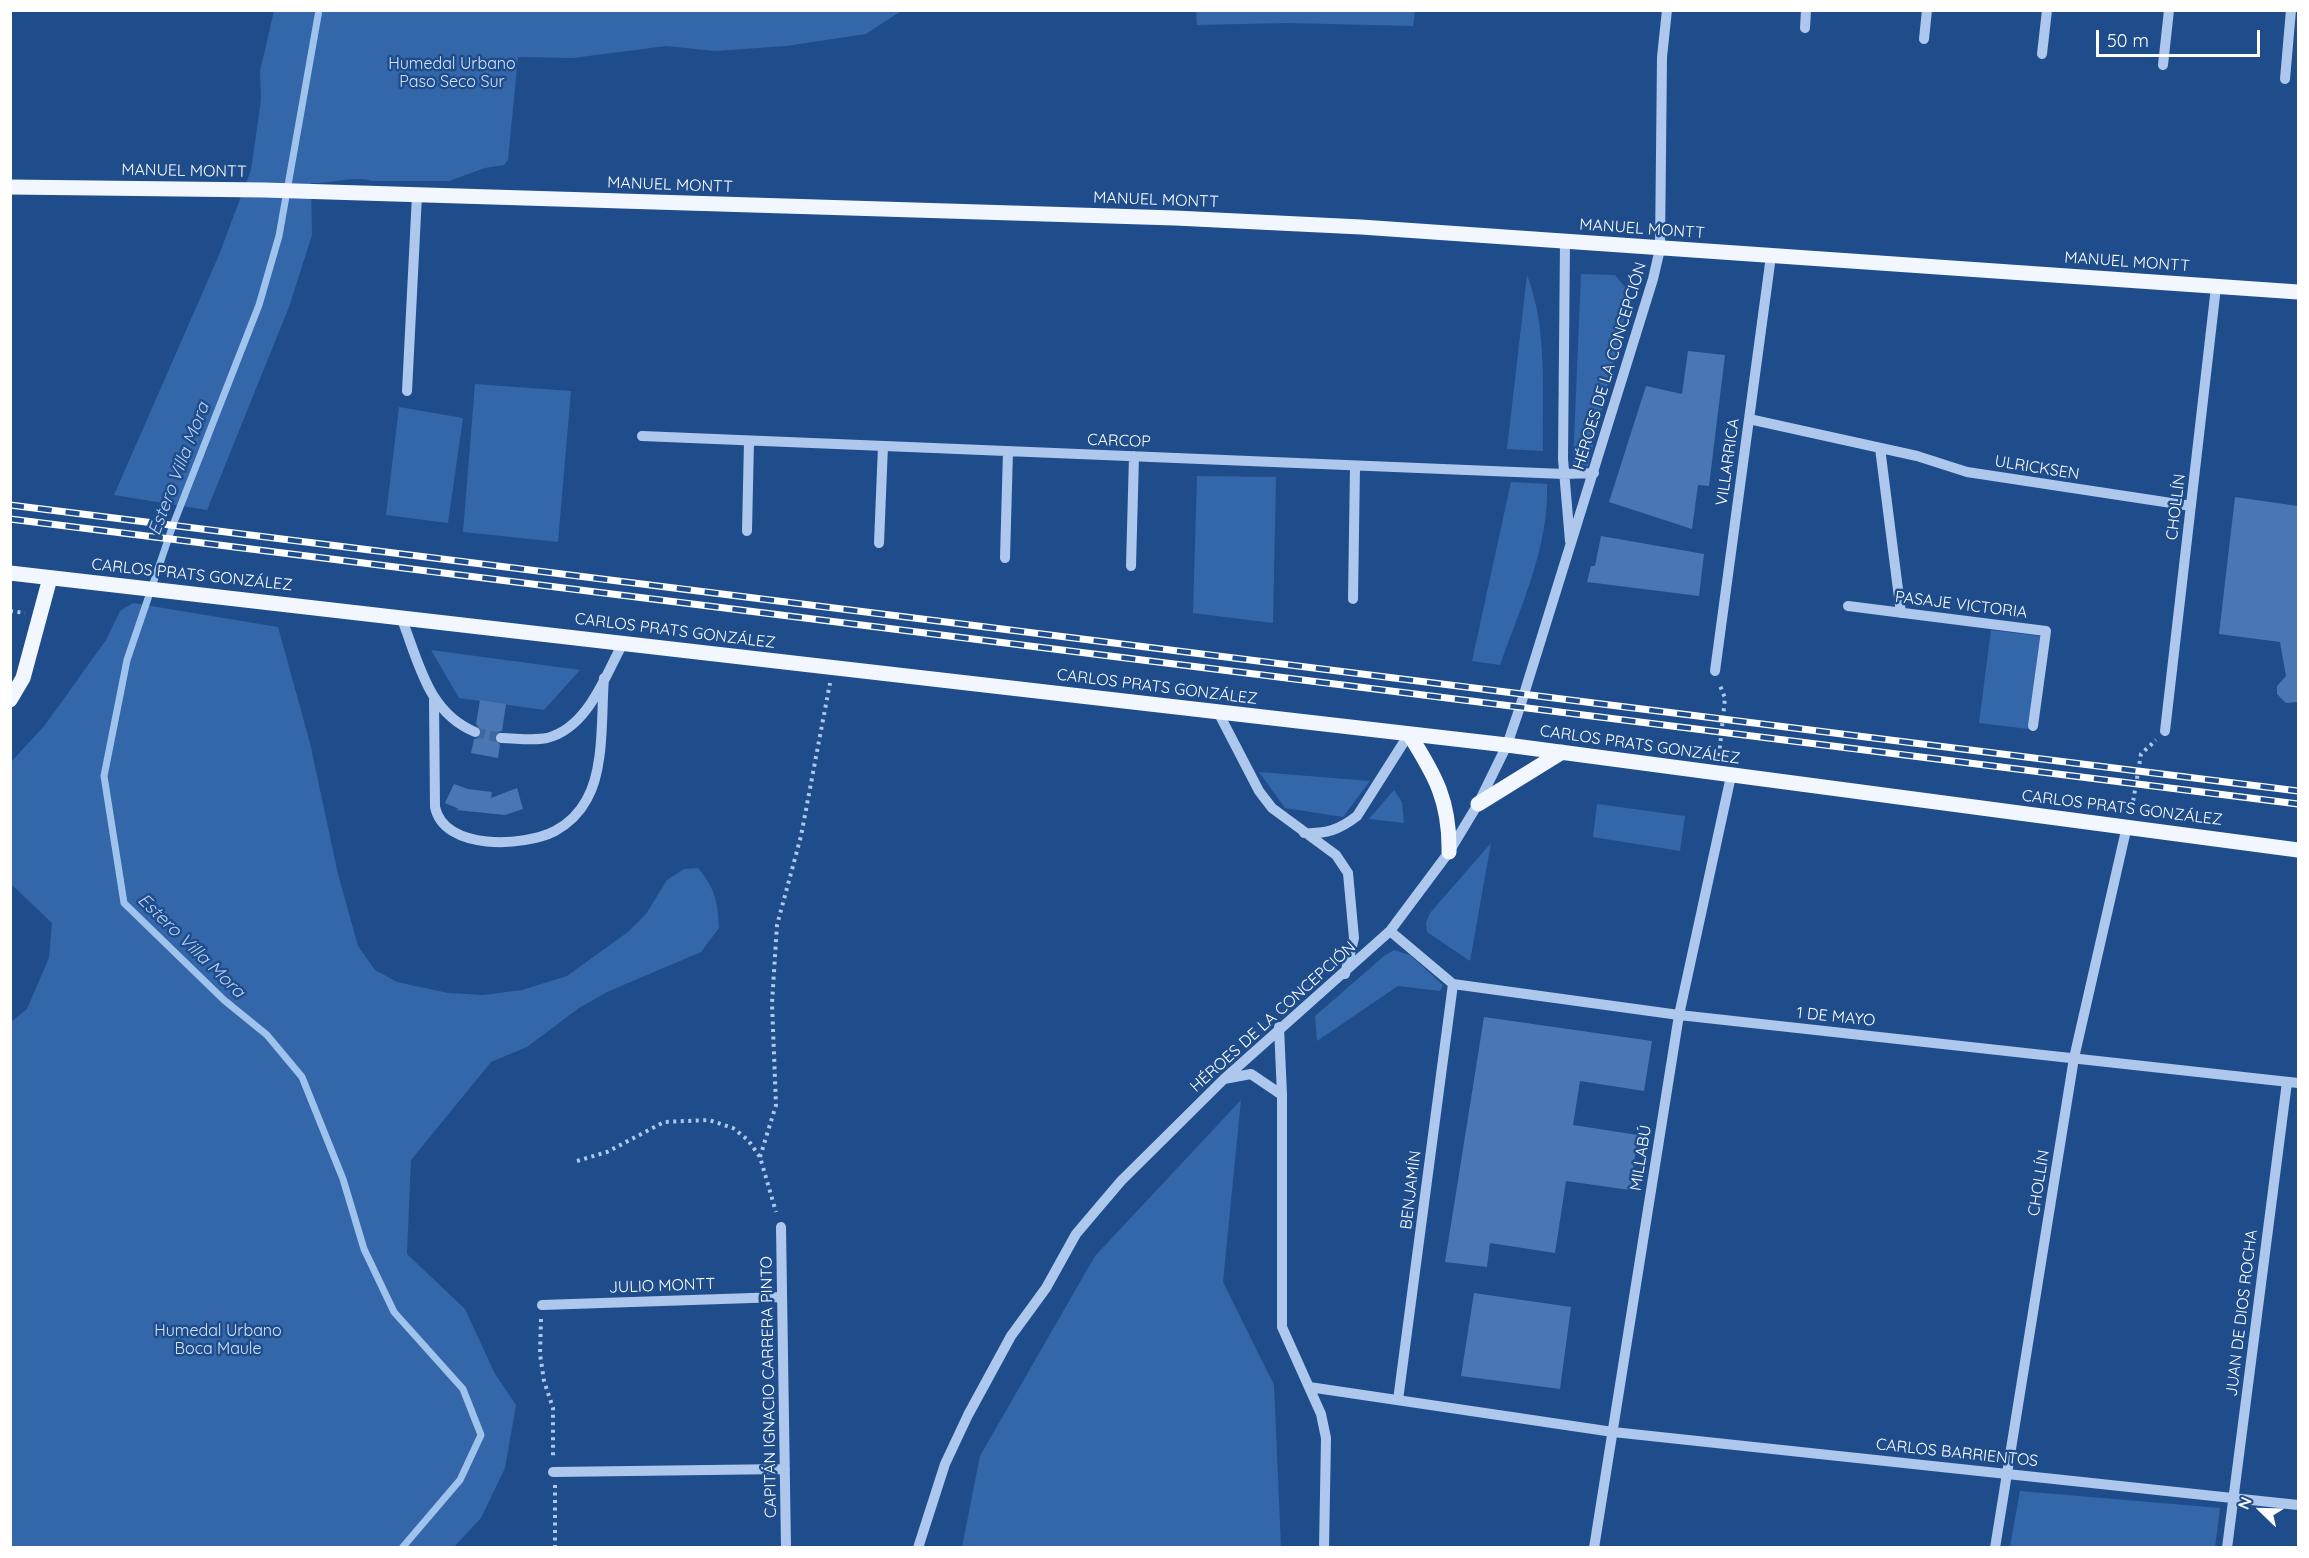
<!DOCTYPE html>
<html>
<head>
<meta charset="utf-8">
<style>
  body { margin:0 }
  #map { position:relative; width:2309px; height:1558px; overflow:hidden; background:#1f4d8c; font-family:Quicksand,sans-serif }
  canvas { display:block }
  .frame { position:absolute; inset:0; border:12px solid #fff; pointer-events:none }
  .north { position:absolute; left:2231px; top:1480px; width:60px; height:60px; -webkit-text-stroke:4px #1f4d8c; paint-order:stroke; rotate:293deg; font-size:16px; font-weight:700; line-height:24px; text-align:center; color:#fff }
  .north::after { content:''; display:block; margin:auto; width:21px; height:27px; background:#fff; clip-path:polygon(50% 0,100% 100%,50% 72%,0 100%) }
  .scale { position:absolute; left:2096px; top:30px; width:164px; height:27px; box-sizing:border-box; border:3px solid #fff; border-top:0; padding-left:8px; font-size:18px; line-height:21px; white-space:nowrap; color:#fff; -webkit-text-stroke:4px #1f4d8c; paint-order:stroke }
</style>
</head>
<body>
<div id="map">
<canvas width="2309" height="1558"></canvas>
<div class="frame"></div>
<div class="north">N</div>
<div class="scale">50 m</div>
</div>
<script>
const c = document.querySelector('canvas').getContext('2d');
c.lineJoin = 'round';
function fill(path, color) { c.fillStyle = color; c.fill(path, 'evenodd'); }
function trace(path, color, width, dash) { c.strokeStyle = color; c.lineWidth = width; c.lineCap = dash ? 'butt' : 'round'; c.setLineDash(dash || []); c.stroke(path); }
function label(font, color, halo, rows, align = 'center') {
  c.font = font + ' Quicksand,sans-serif'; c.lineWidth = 5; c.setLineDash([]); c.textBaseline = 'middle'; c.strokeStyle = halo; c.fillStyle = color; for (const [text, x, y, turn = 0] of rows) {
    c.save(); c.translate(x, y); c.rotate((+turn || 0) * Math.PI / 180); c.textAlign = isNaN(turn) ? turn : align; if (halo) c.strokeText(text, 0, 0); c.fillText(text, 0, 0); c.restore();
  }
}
const green = new Path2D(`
  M274,11h627l-35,23 -80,12 -71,5 -49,-5 -93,12 -55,-1 -10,103 -4,5 -19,3 -36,13h-77c-20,-6 -40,3 -61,2l1,52 -23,72 -82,203 -93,-15 105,-240 32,-85 10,-70 -1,-29z
  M1196,11v-1l219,1 -2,15 -126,-3 -90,2z
  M1581,274l34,1 10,12 4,12 -41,167 -15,-1z
  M1527,275c21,54 15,119 16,176l-36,-2z
  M475,384l96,7 -13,151 -95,-10z
  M399,407l64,11 -15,105 -62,-8z
  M1197,476l79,1 -3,146 -80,-10z
  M1511,482l36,2c2,63 -26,122 -47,181l-28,-4z
  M133,603l145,24 32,116 28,131 20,72 17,24 22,12 51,11 35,2 39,-5 45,-14 61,-44 18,-18 21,-34 17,-11 14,-1c17,20 20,34 21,60l-18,24 -94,40 -28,16 -52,39 -36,15 -80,98 -4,94 58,55 30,65 21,31 -11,63 -24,50 -27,29h-443v-525l16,-13 22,-51 3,-35 -41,-39v-122l34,-37 61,-85 14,-29z
  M1991,630l49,6 -12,93 -49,-6z
  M431,650l149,20 -36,40 -85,-12z
  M1259,772l111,9 -27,36 -58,-9z
  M1394,790l8,12 2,21 -35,-4z
  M1597,804l88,12 -5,35 -87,-14z
  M1491,843l-21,118 -43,-29 -1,-9 4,-10z
  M1394,950l16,5 33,30 -3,6 -42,-5 -81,55 -2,-25 69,-60z
  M1241,1100l-18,182 51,103 7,162h-319l18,-91 115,-200z
  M2020,1491l200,17 -5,39h-205z`);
const stream = new Path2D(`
  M319,10l-40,226 -20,69 -86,220 -46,135 -23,116 20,127 100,97 43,35 35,42 41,102 21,70 30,63 69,77 18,46 -21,45 -58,68`);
const building = new Path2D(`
  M1688,351l37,4 -16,131 -11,-1 -6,44 -83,-27 37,-116 36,8z
  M2235,497l63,9v196l-12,1 -9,-9v-8l9,-10 -6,-34 -61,-8z
  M1601,536l103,18 -5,42 -112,-14 4,-16h4z
  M480,700l26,4 -4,27 -5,1 -3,5 6,8 -2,13 -27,-5 3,-14 5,-1 3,-6 -6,-8z
  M454,784l14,5 24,3 -1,6 26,-10 6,21 -18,6 -49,-5 3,-1 -14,-6z
  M1484,1017l168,24 -8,50 -64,-10 -7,44 65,10 -8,55 -64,-9 -11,72 -65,-10 -3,24 -42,-5z
  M1474,1293l97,14 -11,82 -99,-13z`);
const minorTunnel = new Path2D(`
  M475,732l26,6`);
const path = new Path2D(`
  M10,611l15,2
  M1719,756l6,-58 -6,-15
  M2121,809l12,-7 8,-48 15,-14
  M760,1157l16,-52 -4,-102 5,-78 24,-89 29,-153
  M577,1161l30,-9 57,-30 45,-2 24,8 15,12 12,17 16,55
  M541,1319l-1,35 4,27 9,27v49
  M555,1485v63`);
const minor = new Path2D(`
  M1805,28l1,-18
  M1924,39l3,-29
  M2042,54l5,-44
  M2163,65l6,-55
  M2285,79l6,-69
  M1565,242l-2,217 7,82
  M407,391l10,-196
  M1749,419l168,37 50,16 224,34
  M642,436l922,38 30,-1
  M1880,448l21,165
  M747,531l2,-90
  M879,543l4,-97
  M1005,558l3,-107
  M1131,566l3,-110
  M1353,599l2,-133
  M1848,606l198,25 -13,95
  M401,617c18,45 26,95 74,115
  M1715,671l56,-415
  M434,700l1,107c9,44 89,40 120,24 13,-7 25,-19 32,-32 18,-32 14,-85 17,-121
  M1218,712l41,79 13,17 64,47 12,18 6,65 -9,36
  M2165,731l51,-444
  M501,738c15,0 31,3 46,0 41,-10 58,-62 76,-95
  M1304,833c22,1 35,-3 53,-17l52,-82
  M1390,931l63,53 226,31 619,68
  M1279,1027l3,68v232l39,87 5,24 -2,110
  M1224,1079l27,-5 31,21
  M781,1227l5,321
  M542,1305l240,-8
  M1309,1387l304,45 685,73
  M1398,1400l55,-416
  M553,1472l232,-3
  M918,1548l27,-84 23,-49 43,-79 35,-48 30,-54 45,-53 103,-102 166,-148 59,-79 29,-48 29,-59 13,-38 133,-428 7,-30 2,-192 5,-47
  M1594,1548l85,-533 52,-239
  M1995,1548l79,-490 53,-232
  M2227,1548l60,-466`);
const major = new Path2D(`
  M10,187l254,3 911,28 186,9 937,65
  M10,573l1497,172 791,105
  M10,700l13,-22 27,-100
  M1409,734c26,41 41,67 40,118
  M1478,804l84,-52`);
const rail = new Path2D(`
  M10,505l2288,286
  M10,519l2288,285`);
const parkNames = [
  ["Humedal Urbano",452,64],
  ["Paso Seco Sur",452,82],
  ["Humedal Urbano",218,1331],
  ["Boca Maule",218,1349]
];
const streetNames = [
  ["MANUEL MONTT",184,171,1],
  ["MANUEL MONTT",670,185,2],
  ["MANUEL MONTT",1156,200,2],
  ["MANUEL MONTT",1642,229,4],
  ["MANUEL MONTT",2127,262,4],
  ["HÉROES DE LA CONCEPCIÓN",1610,366,-73],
  ["CARCOP",1119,441,2],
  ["VILLARRICA",1728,462,-82],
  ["ULRICKSEN",2037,468,9],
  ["CHOLLÍN",2176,507,-83],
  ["CARLOS PRATS GONZÁLEZ",192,575,6],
  ["PASAJE VICTORIA",1961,605,7],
  ["CARLOS PRATS GONZÁLEZ",675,631,7],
  ["CARLOS PRATS GONZÁLEZ",1157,687,7],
  ["CARLOS PRATS GONZÁLEZ",1640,745,8],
  ["CARLOS PRATS GONZÁLEZ",2122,808,7],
  ["HÉROES DE LA CONCEPCIÓN",1273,1017,-42],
  ["1 DE MAYO",1836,1017,6],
  ["MILLABÚ",1641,1158,-81],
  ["CHOLLÍN",2039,1183,-81],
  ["BENJAMÍN",1411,1190,-83],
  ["JULIO MONTT",662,1286,-2],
  ["JUAN DE DIOS ROCHA",2242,1313,-83],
  ["CAPITÁN IGNACIO CARRERA PINTO",769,1387,-91],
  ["CARLOS BARRIENTOS",1957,1453,6]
];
const waterNames = [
  ["Estero Villa Mora",179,469,-69],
  ["Estero Villa Mora",191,946,44]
];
fill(green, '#3367aa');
trace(stream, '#a0c3ed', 7);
fill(building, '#4877b4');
trace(minorTunnel, '#41689d', 10, [10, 5]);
trace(path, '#adc8ec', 4, [3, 4.5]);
trace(minor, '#adc8ec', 10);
trace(major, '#f2f7ff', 15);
trace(rail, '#fff', 7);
trace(rail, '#1f4d8c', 4.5, [14]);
label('16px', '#d2e3f9', '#1f4d8c', parkNames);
label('16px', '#fff', '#1f4d8c', streetNames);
label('italic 18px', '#b8d2f3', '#1f4d8c', waterNames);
</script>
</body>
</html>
